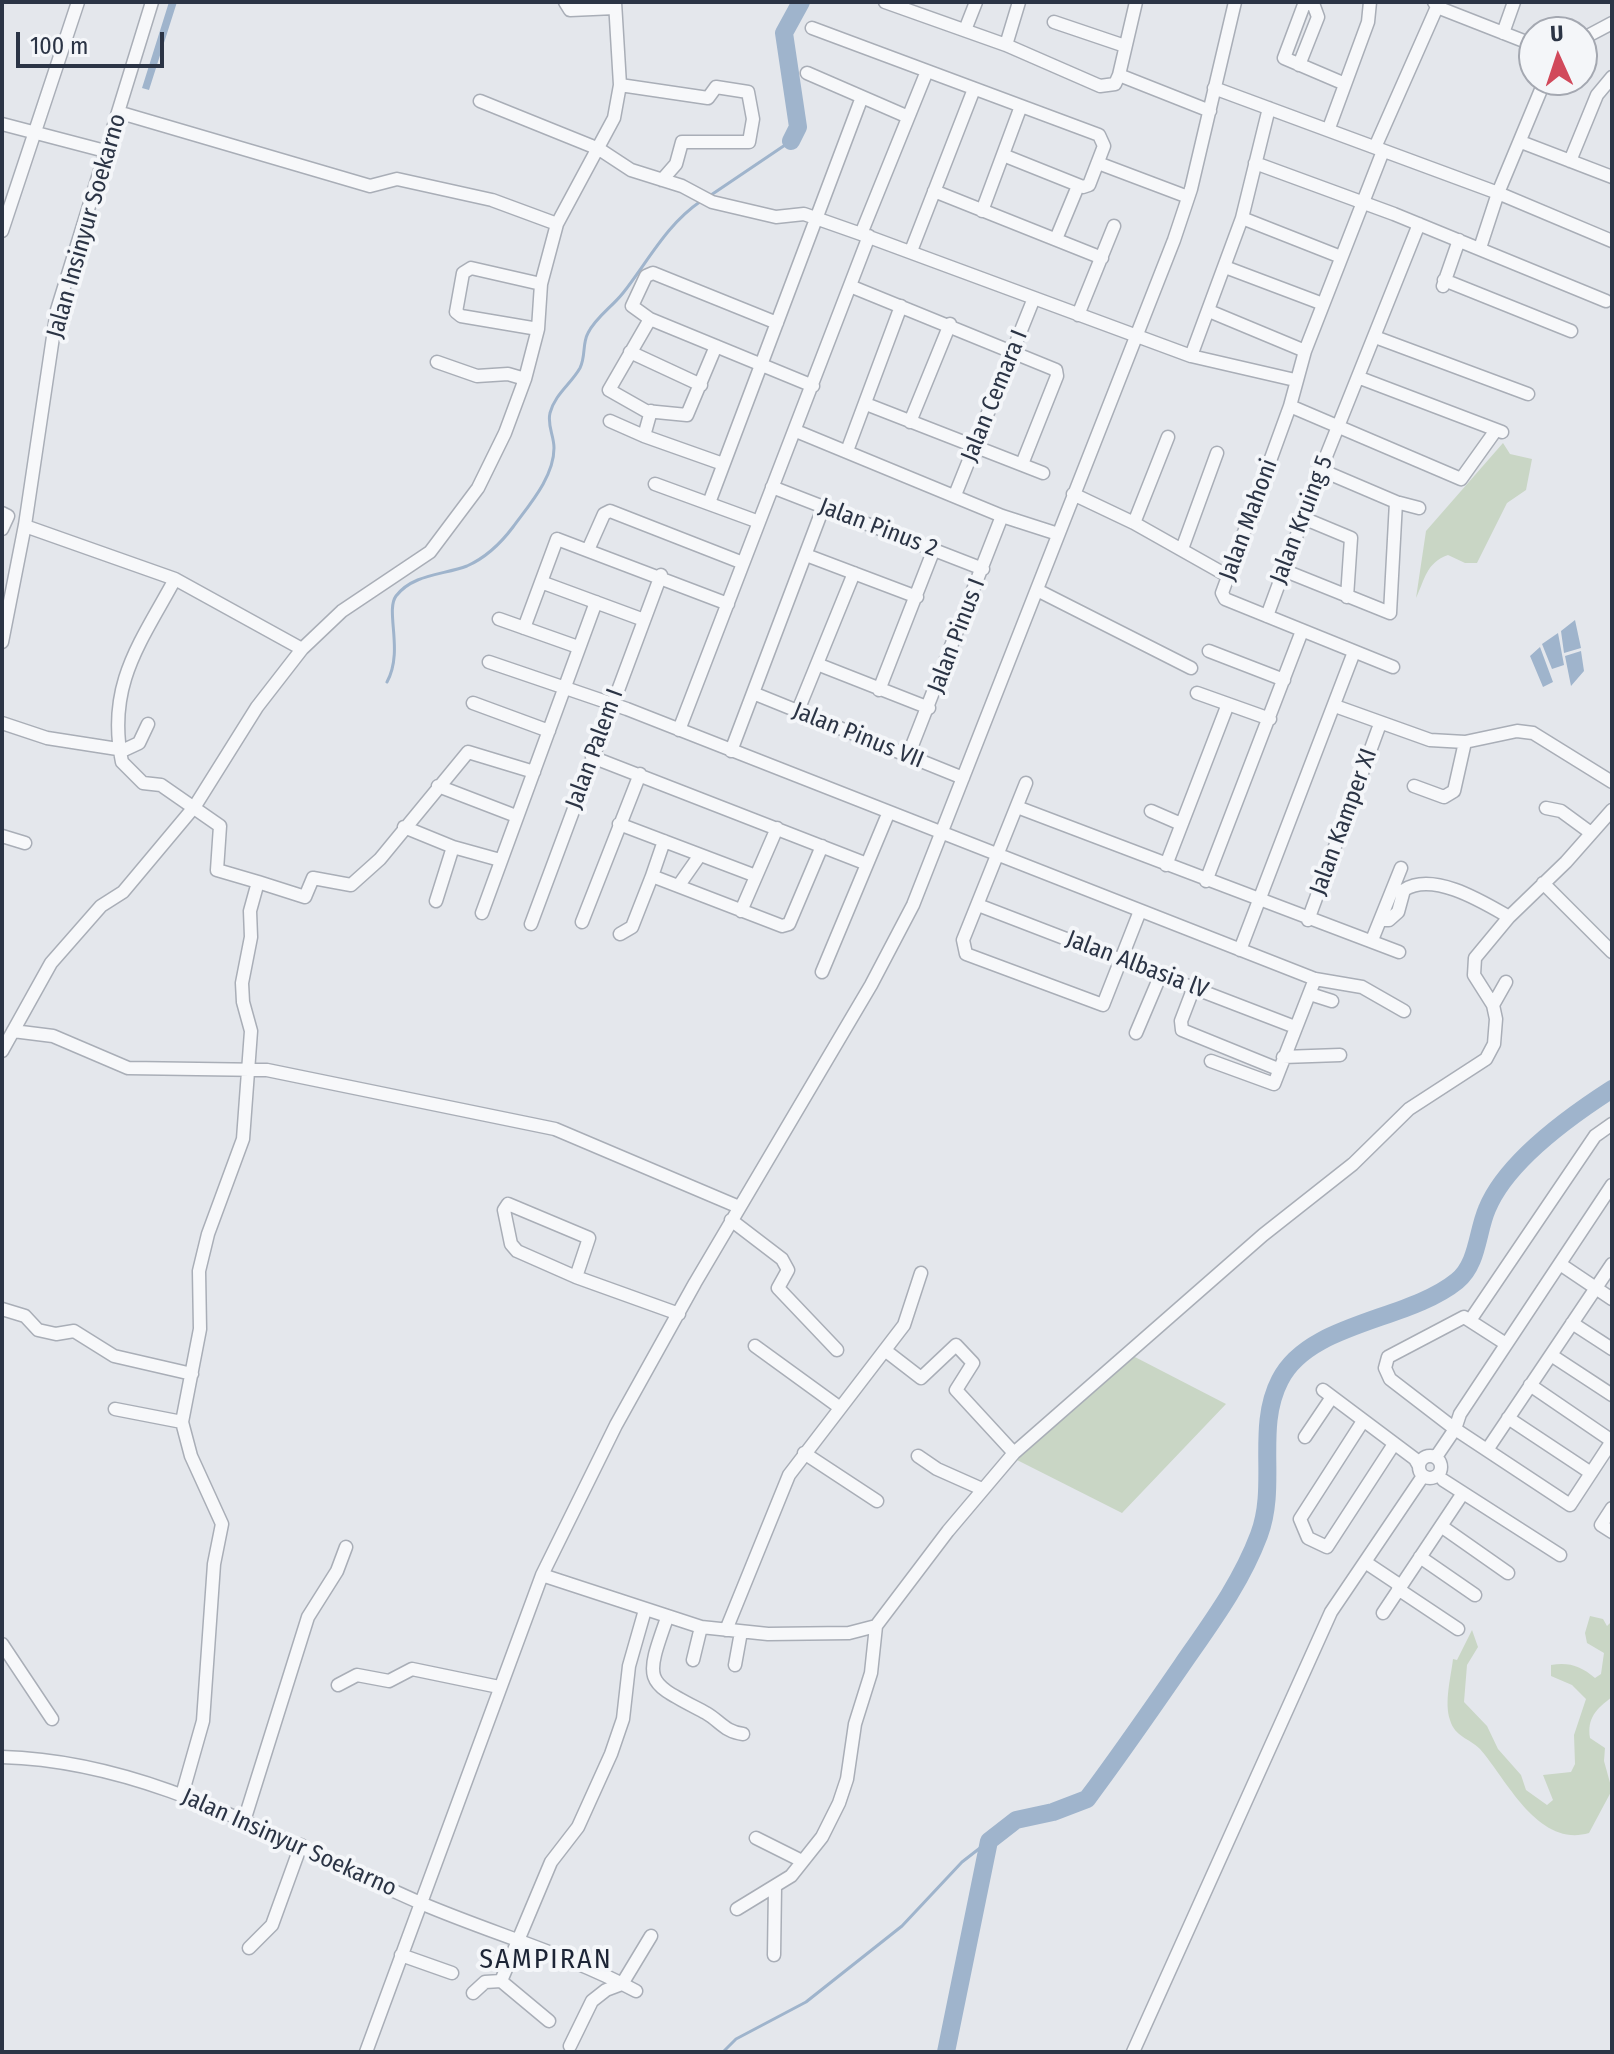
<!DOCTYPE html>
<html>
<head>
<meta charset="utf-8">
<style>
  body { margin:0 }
  #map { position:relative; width:1614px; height:2054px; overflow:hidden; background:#e4e7ec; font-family:"Fira Sans Condensed",sans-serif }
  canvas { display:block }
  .frame { position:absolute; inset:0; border:4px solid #2b3445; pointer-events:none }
  .north { position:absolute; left:1518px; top:16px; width:80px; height:80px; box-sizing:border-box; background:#f4f6f9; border:2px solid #a4a8b1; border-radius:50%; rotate:357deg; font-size:22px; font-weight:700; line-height:32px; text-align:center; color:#2b3445 }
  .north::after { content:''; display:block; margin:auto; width:28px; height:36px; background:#d1495b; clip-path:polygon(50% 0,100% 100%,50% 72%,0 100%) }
  .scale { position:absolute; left:16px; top:32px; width:148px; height:36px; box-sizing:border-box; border:4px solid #2b3445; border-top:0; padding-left:10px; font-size:24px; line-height:28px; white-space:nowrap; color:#2b3445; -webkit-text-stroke:6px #f4f6f9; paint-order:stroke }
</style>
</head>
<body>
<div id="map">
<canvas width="1614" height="2054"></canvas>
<div class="frame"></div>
<div class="north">U</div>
<div class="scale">100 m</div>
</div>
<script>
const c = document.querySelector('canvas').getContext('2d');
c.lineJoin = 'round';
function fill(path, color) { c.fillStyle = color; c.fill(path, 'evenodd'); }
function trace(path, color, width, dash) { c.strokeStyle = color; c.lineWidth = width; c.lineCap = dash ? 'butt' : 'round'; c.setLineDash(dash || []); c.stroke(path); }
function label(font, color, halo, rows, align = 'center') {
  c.font = font + ' "Fira Sans Condensed",sans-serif'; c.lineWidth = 8; c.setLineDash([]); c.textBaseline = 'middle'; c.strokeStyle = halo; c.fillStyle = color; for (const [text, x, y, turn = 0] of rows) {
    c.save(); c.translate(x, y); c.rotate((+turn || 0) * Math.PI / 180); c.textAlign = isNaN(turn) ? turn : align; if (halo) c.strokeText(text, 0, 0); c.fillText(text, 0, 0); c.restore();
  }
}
const green = new Path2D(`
  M1503,443l7,11 22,5 -6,31 -19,13 -30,60h-12l-17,-8c-22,8 -23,24 -32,43l10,-67z
  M1133,1356l93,48 -104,109 -105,-53z
  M1590,1616l13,3 4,7 5,-5v76c-16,12 -25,21 -22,41l15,10 -1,13 8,29 -23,43c-51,15 -82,-53 -109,-84 -11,-11 -25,-12 -30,-29 -6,-18 1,-43 3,-61l4,1 15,-30 6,17 -11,18 -3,37 23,24 11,23 23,26 5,15 21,15 6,-5 -10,-25 28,-3 4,-8 -1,-29 12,-36 -14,-14 -21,-9v-11c18,-3 30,1 44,13l6,-4 3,-21 -17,-10 -2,-10z`);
const water = new Path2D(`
  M169,2h8l-28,88 -7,-2z
  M1575,620l6,28 -17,5 -3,-22z
  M1558,633l6,32 -12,4 -10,-25z
  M1540,647l13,35 -10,5 -13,-31z
  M1581,651l3,20 -13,15 -6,-30z`);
const stream = new Path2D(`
  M711,195l80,-54
  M387,682c17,-31 -2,-71 9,-86 17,-22 47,-21 71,-30 18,-8 34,-23 46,-39 16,-22 41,-50 41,-79 0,-13 -7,-22 -4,-35 5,-19 21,-29 30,-45 6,-12 2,-24 8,-35 8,-16 24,-26 35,-40 26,-33 43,-68 78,-92
  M723,2052l13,-13 70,-37 96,-76 60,-64 27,-21`);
const river = new Path2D(`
  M791,141l7,-14 -14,-94 17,-31
  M946,2052l43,-211 27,-21 37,-8 34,-13c33,-44 64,-89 95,-134 29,-42 59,-82 77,-130 19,-50 -4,-107 21,-155 29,-58 128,-59 177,-99 21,-17 20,-49 30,-72 19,-47 83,-93 125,-120`);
const street = new Path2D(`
  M565,2l5,8 45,-2
  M885,2l121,43 94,41 15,-2 4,-9 91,36
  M1305,2l-21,56 61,26
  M1434,2l3,5 97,38
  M1054,22l71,24
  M812,28l287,107 5,11 -15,39 -6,2 -80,-32
  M965,30l11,-28
  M1503,33l11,-31
  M1582,39l30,-16
  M1006,45l13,-43
  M1299,65l19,-48 -4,-11 -8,-4
  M927,71l-66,163 330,122 104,24
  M807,73l99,43
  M1119,75l17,-73
  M620,85l88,13 8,-11 32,5 5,27 -4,23h-67l-6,22 -14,16
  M1214,88l284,105 47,-113
  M480,101l119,48 32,21 51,16 30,16 64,15 28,-3 57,20
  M121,113l249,73 27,-7 95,21 65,24
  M2,124l107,28
  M1329,128l39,-106 2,-20
  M1521,142l91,35
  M1376,145l61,-138
  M1383,151l-78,200 -15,55 171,73 35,-49
  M1570,161l27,-66 15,-18
  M1098,163l90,34
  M1255,163l139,51 212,87
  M934,191l168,67
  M982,211l39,-105
  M1242,218l99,39
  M2,231l76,-229
  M1056,239l22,-53
  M1480,248l18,-55 114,48
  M911,251l63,-162
  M1225,267l98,37
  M1444,280l127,51
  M850,286l206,84 1,6 -35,88
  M1443,286l16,-46
  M1209,311l96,40
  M1078,315l36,-89
  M650,319l-41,71 37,21 41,4 29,-69
  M777,323l-124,-50 -7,3 -14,30 18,13 163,67
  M538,329l-77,-13 -5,-4 7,-39 8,-5 70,16
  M1375,337l153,57
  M630,352l71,33
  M1191,356l51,-138 27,-110
  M437,362l40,14 31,-2 17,5
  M1360,378l142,54
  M866,404l177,69
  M1290,406l-68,187 3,6 168,68
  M651,411l-7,25 79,28
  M610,421l34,15
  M910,422l40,-98
  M796,431l206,85 56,18
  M847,451l54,-145
  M1321,470l75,32 23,6
  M655,484l104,38
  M772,487l211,82
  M1073,494l61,29 94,53
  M955,495l79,-197
  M709,503l153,-406
  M2,513l6,3 -6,13
  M1303,518l48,20 -4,59
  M1134,523l34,-86
  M25,526l150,53 127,70
  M1182,549l35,-96
  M588,550l16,-36 6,-3 133,52
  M806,555l111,42
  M1283,570l107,43 6,-111
  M175,579c-34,63 -69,106 -53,183l21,21 18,2 59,41 -3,44 41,12
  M541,582l103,38
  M1037,590l154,78
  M1267,616l56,-152 96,-240
  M499,619l79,28
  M524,628l33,-89 171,65
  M2,642l23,-117 32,-215 95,-308
  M1209,651l75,29
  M489,662l138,47 688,270 47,8 42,24
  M817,664l112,44
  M879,690l55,-141
  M753,693l210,85
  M1197,693l73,26
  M473,703l76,28
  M1335,706l95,34 35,2 52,-11 16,2 79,49
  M797,713l57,-140
  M2,723l45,15 77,12 15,-7 9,-19
  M679,730l190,-494
  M731,751l92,-243
  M908,756l94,-240
  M592,757l275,107
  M1026,783l-63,157 3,14 137,51 37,-94
  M438,786l78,30
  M1414,786l30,11 10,-6 11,-49
  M1017,807l382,145
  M1546,808l15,3 30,22
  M1151,811l30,13
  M619,824l137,52
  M404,827l49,20 47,13
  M2,836l23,7
  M664,841l-12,35 130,50 7,-2 33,-78
  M1166,865l62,-161
  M1206,881l96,-250
  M1543,883l69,69
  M679,885l21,-30
  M436,901l17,-54
  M978,905l317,122
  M741,911l36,-83
  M482,913l114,-311
  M1308,920l72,-196
  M1380,920h9l9,-8 6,-22c29,-19 79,12 105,27
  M582,922l58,-148
  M531,924l130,-349
  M620,934l12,-7 20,-51
  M1372,940l29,-72
  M1240,950l114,-298
  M822,972l66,-158
  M1194,987l-13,34 1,9 96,39
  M1310,994l22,7
  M1493,1005l13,-23
  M13,1031l40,5 75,32 139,2 288,59 184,78
  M1136,1033l25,-59
  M2,1051l49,-88 50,-57 22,-14 72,-86 62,-99 45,-58 40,-38 88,-59 48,-64 27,-55 20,-54 13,-50 3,-45 16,-60 57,-106 6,-33 -5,-83
  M1283,1057l57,-2
  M1211,1061l63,23 41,-105
  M508,1204l81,34 -13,39 -59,-26 -6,-7 -7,-34z
  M731,1220l51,39 6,11 -10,18 59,62
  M1560,1264l52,35
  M576,1277l103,37
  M2,1309l23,7 13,14 18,4 18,-3 40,25 78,18
  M1471,1319l124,-183 17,-12
  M1572,1323l40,26
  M1506,1344l-42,-27 -76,40 -3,11 5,11 65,50 115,76 42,-64 -82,-56
  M755,1346l84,61
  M886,1351l35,27 35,-33 17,18 -17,27 58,63
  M1551,1355l61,40
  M1323,1390l92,69 4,7
  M115,1409l67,13
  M1508,1418l83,55
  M1363,1421l-63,98 8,19 19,9 67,-103
  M1305,1437l27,-40
  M1487,1450l125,-186
  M804,1453l73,48
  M1419 1467a11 11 0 1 1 22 0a11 11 0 1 1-22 0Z
  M918,1456l19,13 45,20
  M1436,1457l19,-28 5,-15 152,-229
  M1443,1480l117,75
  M1612,1508l-11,17 11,7
  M1441,1526l67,47
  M1420,1557l55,38
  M1365,1562l36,24
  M542,1575l159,52 67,7 81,-1 27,-7 72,-95 66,-78 249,-218 90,-71 56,-55 77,-50 8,-15 2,-25 -3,-14 -19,-30 1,-17 34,-41 57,-55 46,-52
  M1398,1589l60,40
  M1383,1613l80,-120
  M667,1618c-24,67 -21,63 39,95 14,8 19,19 37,21
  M726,1630l63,-155 115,-150 17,-52
  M2,1644l50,75
  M693,1660l8,-33
  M735,1665l6,-33
  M338,1685l19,-10 32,6 23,-12 87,18
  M2,1757c153,4 284,88 421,147 71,30 146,51 213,87
  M182,1795l21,-74 11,-157 8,-40 -31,-68 -9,-34 18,-93 -1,-58 9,-37 35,-95 8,-108 -8,-29 -1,-19 9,-46 -1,-26 8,-29 47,15 8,-19 38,7 29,-26 88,-107 66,20
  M244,1821l64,-204 29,-46 9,-24
  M756,1838l44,22
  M737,1909l54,-33 31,-39 17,-34 8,-24 8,-55 16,-51 5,-47
  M249,1948l23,-23 29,-80
  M401,1955l51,18
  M774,1955l1,-68
  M473,1993l12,-11 16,-1
  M549,2021l-48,-40 50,-119 27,-35 33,-73 12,-35 6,-53 16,-56
  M570,2046l22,-45 14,-11 16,-6 29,-48
  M366,2052l176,-477 74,-150 79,-142 176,-298 42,-80 261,-665 17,-51 44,-187
  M1133,2052l198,-440 92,-136`);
const streetNames = [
  ["Jalan Insinyur Soekarno",87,226,-74],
  ["Jalan Cemara I",995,396,-68],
  ["Jalan Mahoni",1249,520,-70],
  ["Jalan Kruing 5",1302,520,-69],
  ["Jalan Pinus 2",878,528,21],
  ["Jalan Pinus I",957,636,-69],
  ["Jalan Pinus VII",858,736,22],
  ["Jalan Palem I",595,749,-70],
  ["Jalan Kamper XI",1344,822,-70],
  ["Jalan Albasia lV",1137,965,21],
  ["Jalan Insinyur Soekarno",289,1843,24]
];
const quarterNames = [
  ["SAMPIRAN",546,1960]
];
fill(green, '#c9d6c5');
fill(water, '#9fb4cc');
trace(stream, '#9fb4cc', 3);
trace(river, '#9fb4cc', 18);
trace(street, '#a9aeb7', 15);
trace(street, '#f7f8fa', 12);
label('24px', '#2b3445', '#f4f6f9', streetNames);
c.letterSpacing = '2px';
label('28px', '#1d2536', '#f4f6f9', quarterNames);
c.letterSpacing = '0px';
</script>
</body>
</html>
